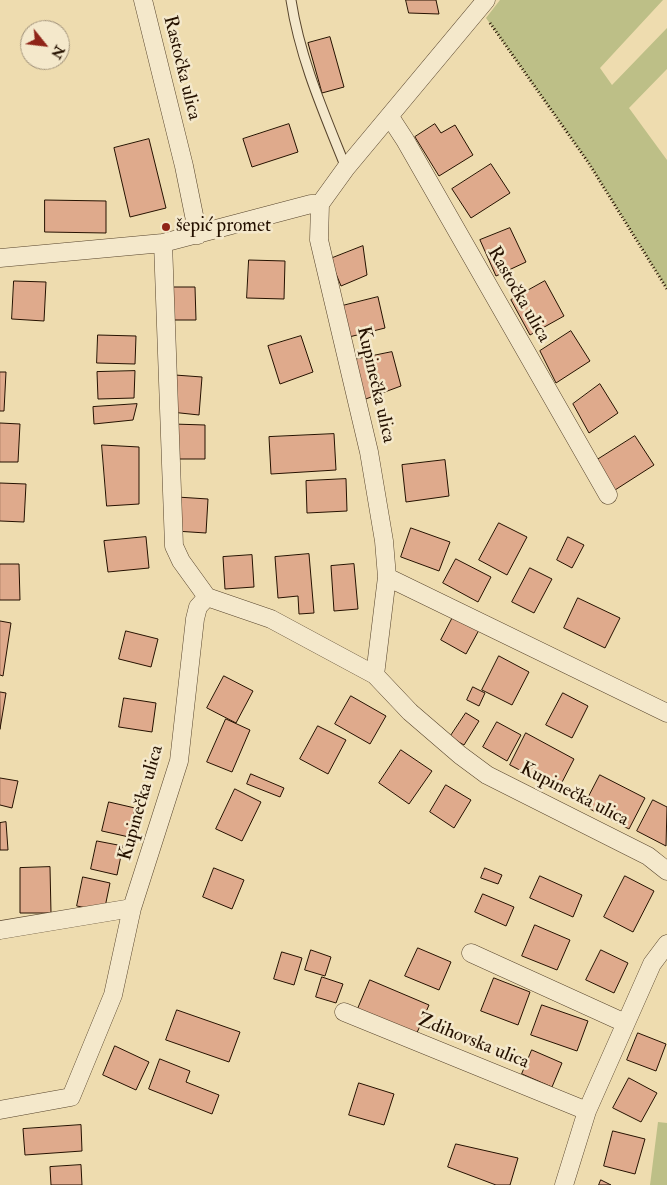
<!DOCTYPE html>
<html>
<head>
<meta charset="utf-8">
<style>
  body { margin:0 }
  #map { position:relative; width:667px; height:1185px; overflow:hidden; background:#eedcaf; font-family:"IM FELL Double Pica",serif }
  canvas { display:block }
  .north { position:absolute; left:20px; top:20px; width:50px; height:50px; box-sizing:border-box; background:#f4e8cb; border:1px solid #a1927a; border-radius:50%; rotate:119deg; font-size:14px; font-weight:700; line-height:20px; text-align:center; color:#251100 }
  .north::after { content:''; display:block; margin:auto; width:18px; height:22px; background:#8f2418; clip-path:polygon(50% 0,100% 100%,50% 72%,0 100%) }
</style>
</head>
<body>
<div id="map">
<canvas width="667" height="1185"></canvas>
<div class="north">N</div>
</div>
<script>
const c = document.querySelector('canvas').getContext('2d');
c.lineJoin = 'round';
function fill(path, color) { c.fillStyle = color; c.fill(path, 'evenodd'); }
function trace(path, color, width, dash) { c.strokeStyle = color; c.lineWidth = width; c.lineCap = dash ? 'butt' : 'round'; c.setLineDash(dash || []); c.stroke(path); }
function label(font, color, halo, rows, align = 'center') {
  c.font = font + ' "IM FELL Double Pica",serif'; c.lineWidth = 5; c.setLineDash([]); c.textBaseline = 'middle'; c.strokeStyle = halo; c.fillStyle = color; for (const [text, x, y, turn = 0] of rows) {
    c.save(); c.translate(x, y); c.rotate((+turn || 0) * Math.PI / 180); c.textAlign = isNaN(turn) ? turn : align; if (halo) c.strokeText(text, 0, 0); c.fillText(text, 0, 0); c.restore();
  }
}
const green = new Path2D(`
  M500,0h163l-63,68 12,17 55,-57v41l-38,39 38,52v129l-79,-127 -102,-144z
  M658,1122l9,1v62h-17z`);
const building = new Path2D(`
  M406,0h30l3,14 -30,-1z
  M330,37l14,50 -22,6 -14,-50z
  M289,124l9,28 -46,15 -9,-28z
  M435,124l6,9 14,-8 18,30 -34,21 -24,-39z
  M149,139l17,69 -36,9 -16,-69z
  M491,164l19,29 -39,25 -19,-29z
  M45,200l61,1v32l-61,-1z
  M510,228l16,34 -30,14 -16,-36z
  M363,246l4,29 -26,11 -11,-27z
  M249,260l36,1 -1,38 -37,-1z
  M14,281l32,1 -2,39 -32,-2z
  M545,281l19,35 -34,19 -19,-35z
  M168,287h27l1,33h-28z
  M378,297l7,31 -36,9 -7,-31z
  M571,331l19,30 -34,22 -16,-32z
  M98,335l38,1 -1,28 -38,-1z
  M301,336l12,36 -33,12 -12,-38z
  M392,352l9,34 -38,14 -10,-40z
  M135,371l-1,27 -36,1 -1,-27z
  M0,372h6l-2,39h-4z
  M175,375l27,2 -3,38 -28,-3z
  M600,384l18,29 -29,20 -16,-29z
  M137,404l-4,16 -39,4 -1,-17z
  M0,423l20,1 -2,38h-18z
  M173,424l32,1v34h-32z
  M334,434l2,36 -65,4 -2,-37z
  M635,436l19,29 -39,25 -18,-30z
  M102,445l37,2v57l-32,2z
  M445,460l4,36 -43,6 -4,-37z
  M346,479l1,32 -40,2 -1,-32z
  M0,483l26,1 -2,38 -24,-1z
  M177,497l31,2 -2,34 -31,-2z
  M499,523l28,14 -20,38 -28,-15z
  M411,528l39,14 -11,29 -38,-14z
  M146,537l3,31 -41,4 -4,-31z
  M568,537l16,8 -12,23 -15,-8z
  M309,554l5,59 -15,1 -1,-18 -20,2 -3,-41z
  M252,555l2,32 -29,2 -2,-32z
  M456,559l35,18 -13,25 -35,-19z
  M0,564h19l1,36h-20z
  M354,564l4,45 -24,2 -3,-45z
  M530,568l22,11 -18,34 -22,-11z
  M578,598l42,20 -15,30 -41,-20z
  M453,617l26,13 -13,24 -25,-14z
  M0,621l11,2 -8,53 -3,-1z
  M126,631l32,8 -7,28 -32,-8z
  M499,656l30,16 -17,33 -30,-15z
  M224,676l29,15 -17,32 -29,-15z
  M473,687l12,6 -6,13 -12,-6z
  M0,692l6,1 -6,36z
  M563,693l25,13 -16,32 -26,-13z
  M351,696l35,20 -16,28 -35,-20z
  M124,698l32,5 -4,29 -33,-5z
  M466,713l13,8 -15,24 -14,-8z
  M226,719l24,11 -18,42 -25,-10z
  M497,722l24,13 -14,26 -24,-14z
  M318,726l28,14 -18,34 -28,-15z
  M526,733l48,26 -16,31 -48,-25z
  M401,750l31,21 -23,33 -30,-21z
  M251,774l33,14 -4,9 -33,-13z
  M600,775l45,23 -16,31 -45,-23z
  M0,778l18,3 -6,27 -12,-3z
  M446,785l25,15 -17,28 -24,-16z
  M235,789l26,13 -19,39 -26,-12z
  M653,800l14,7 -1,39 -29,-15z
  M109,802l26,6 -6,29 -27,-6z
  M6,822l2,28h-8v-27z
  M97,841l26,5 -6,29 -26,-6z
  M50,867l1,46h-31v-45z
  M214,868l30,12 -12,29 -29,-12z
  M485,868l17,7 -4,9 -17,-6z
  M540,876l42,19 -9,22 -43,-19z
  M625,876l29,15 -21,41 -29,-15z
  M83,877l27,6 -6,29 -27,-6z
  M483,894l31,13 -8,19 -31,-14z
  M535,925l35,15 -13,30 -35,-14z
  M418,948l33,14 -12,28 -34,-14z
  M311,950l20,7 -6,19 -20,-6z
  M601,950l27,13 -14,30 -28,-13z
  M282,952l20,6 -8,27 -20,-6z
  M322,977l21,7 -7,19 -20,-6z
  M494,978l36,14 -12,33 -37,-14z
  M370,980l59,25 -13,30 -59,-24z
  M542,1005l46,16 -11,30 -46,-16z
  M177,1010l63,22 -11,30 -63,-22z
  M638,1033l28,11 -10,27 -29,-11z
  M115,1046l34,16 -13,28 -33,-15z
  M532,1050l30,13 -10,24 -30,-13z
  M160,1059l30,12 -4,11 33,13 -7,19 -63,-25z
  M629,1078l28,15 -16,29 -28,-14z
  M359,1083l35,11 -10,31 -35,-10z
  M81,1125l1,26 -57,4 -2,-26z
  M613,1131l32,8 -10,35 -31,-8z
  M456,1144l62,14 -8,27h-14l-48,-18z
  M81,1165l1,20h-31l-1,-18z
  M601,1180l10,5h-12z`);
const path = new Path2D(`
  M490,23l98,139 79,127`);
const lane = new Path2D(`
  M291,0c9,59 33,113 55,168`);
const street = new Path2D(`
  M143,0l41,166 14,69
  M390,117l15,23 203,355
  M320,204l-1,36 50,212 15,89 3,36 -12,98
  M163,243l11,303 7,15 26,36
  M0,258l163,-15 148,-39h9l26,-36 140,-168
  M387,577l280,136
  M0,930l132,-22
  M471,953l154,70
  M344,1012l243,99
  M0,1110l71,-13 42,-102 19,-87 47,-147 16,-142 3,-12 9,-10 64,22 104,56 35,37 50,43 27,20 161,81 19,15
  M564,1185l23,-74 65,-147 15,-20`);
const markers = [
  [166,227,5,"#8f2418"]
];
const streetNames = [
  ["Rastočka ulica",181,68,76],
  ["Rastočka ulica",518,295,60],
  ["Kupinečka ulica",375,385,77],
  ["Kupinečka ulica",574,795,27],
  ["Kupinečka ulica",142,803,-74],
  ["Zdihovska ulica",473,1042,22]
];
const poiNames = [
  ["šepić promet",176,227]
];
fill(green, '#bdbf87');
fill(building, '#dfaa8c');
trace(building, '#251100', 1);
trace(lane, '#57442c', 11);
trace(street, '#57442c', 19);
trace(path, '#251100', 3, [1, 2.5]);
trace(lane, '#f4e8cb', 9);
trace(street, '#f4e8cb', 18);
for (const [x, y, r, color] of markers) { const dot = new Path2D(); dot.arc(x, y, r, 0, 2 * Math.PI); c.fillStyle = color; c.fill(dot); trace(dot, '#f4e8cb', 2); }
label('19px', '#251100', '#f4e8cb', streetNames);
label('19px', '#251100', '#f4e8cb', poiNames, 'left');
</script>
</body>
</html>
